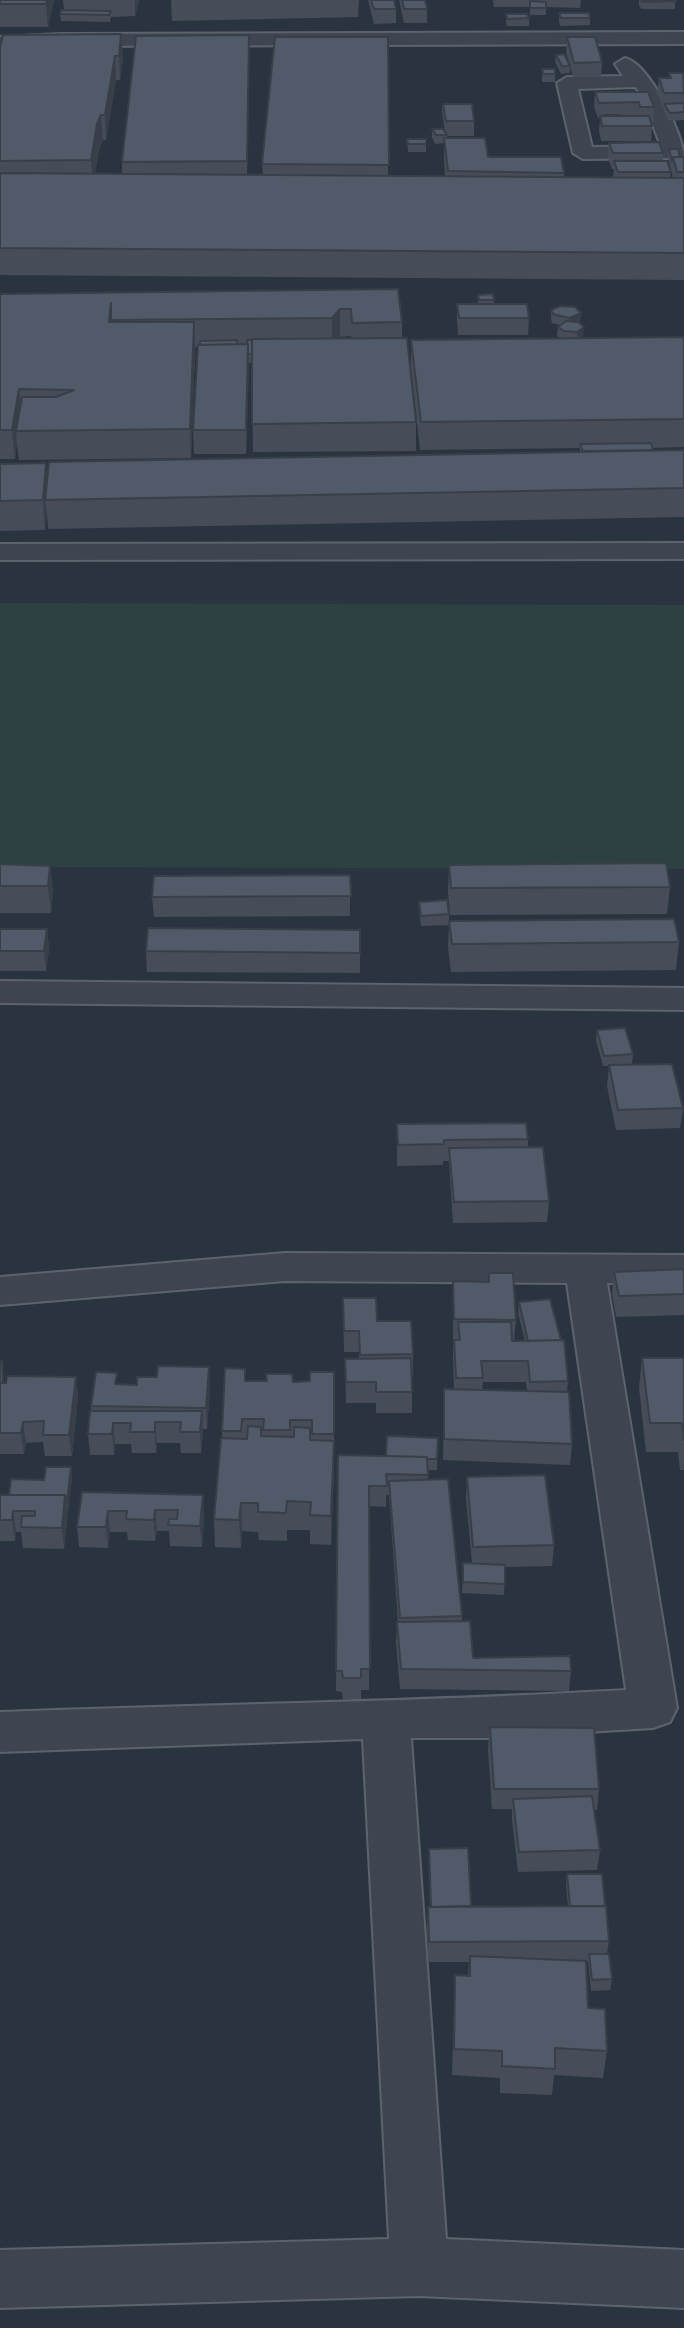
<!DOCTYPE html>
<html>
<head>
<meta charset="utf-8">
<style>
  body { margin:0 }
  canvas { display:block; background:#2a3340 }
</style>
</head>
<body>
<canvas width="684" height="2328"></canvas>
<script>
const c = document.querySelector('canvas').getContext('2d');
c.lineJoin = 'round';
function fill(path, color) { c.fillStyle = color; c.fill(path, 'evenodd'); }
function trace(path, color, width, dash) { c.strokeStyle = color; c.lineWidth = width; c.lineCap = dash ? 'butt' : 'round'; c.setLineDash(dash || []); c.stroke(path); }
const green = new Path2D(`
  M0,603l684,2v264l-684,-2z`);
const street = new Path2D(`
  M684,32v12l-623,2 -61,3v-12l61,-3z
  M625,58c25,6 59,78 59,100l-101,1 -10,-6 -16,-70 10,-6 56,-1 -8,-12zM635,87l5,5 21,54 -69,1 -14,-58z
  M684,543v16l-684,1v-16z
  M0,981l684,7v22l-684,-7z
  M285,1253l399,2v28h-77l70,425 -7,14 -17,6 -167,10h-75l35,501 238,11v58l-265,-12 -419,12v-58l389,-11 -26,-500 -363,13v-40c209,-8 418,-10 626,-22l-59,-407 -282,-2 -285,24v-28z`);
const wall = new Path2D(`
  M0,0h54l-6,27h-48z
  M63,0h76l-4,16 -24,1 -1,5 -49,-1 -1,-7 4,-4z
  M171,0h188l-1,17 -186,4z
  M368,0h26l2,9v14l-22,1z
  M399,0h26l2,9v14h-23z
  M493,0h88l-1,8 -34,-1v8h-16v-8h-36z
  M639,0h36v9h-34l-2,-4z
  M559,13l31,5v7l-30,1 -1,-5z
  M506,14l23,4v8h-22l-1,-4z
  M121,34l2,24 -3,22h-4l-10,60h-3l-4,9 -4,24 27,1v-12l127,-127 -2,139 16,1 -1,-11 126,-127v139h57l-1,-17v-16l-9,1 -3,-7v-8l13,3 -3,-20v-8l32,17v15h-27l-1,2 42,19 76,16v4h49l1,-8h-2l-4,-11 1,-15 54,10v8l8,11 -1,6h3l-5,-21 1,-8 11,8h3l1,-9v132l-684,-5v-227z
  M567,37l35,25 -1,15h-28l-3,-11v7l-9,1 -6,-12 1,-7 14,10 -4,-13z
  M542,69l13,5v8h-13z
  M669,73l15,2v45l-15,1 -5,-9v-4h-1l-6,-15 2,-15h10z
  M595,92h53l6,15 -1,15h-2l1,4 -1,15h-50l-2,-10 1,-13h-2l-4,-11z
  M407,139h19v13h-18z
  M398,289l4,33v16l14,84v29l-163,1 -1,-89h-3l-3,91h-52l-1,-24 5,-83h-3l-4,111 -172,2 -2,-16 -2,15h-15v-165zM351,336v2l-13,1 2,-2z
  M478,295l16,5v4l35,14 -1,17h-70l-1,-15v-16h21z
  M551,310l30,3 -1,9 -1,1 4,13 -3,2 104,-1v110l-32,1 1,3 31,-1v67l-636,12 -1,-16 -2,17 -45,1v-67l47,18 533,-30v-4l-160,2 -9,-82v-28l150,-2 -4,-2 1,-9 2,-2 -8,-2 -1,-4z
  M0,864l50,2 3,27 -2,20h-51z
  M449,865l221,22 -3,27 -217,1 -2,-23z
  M350,875v41l-196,1 -2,-20z
  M419,902l30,12v11l-28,1 -2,-14z
  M449,921l230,21 -3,28 -225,2 -3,-24z
  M0,929h47l2,20 -3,22h-46z
  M360,930v43l-213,-1 -1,-21z
  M597,1030l36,24 -1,11 51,43 -3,20 -64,2 -9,-44 2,-20h-6l-7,-26z
  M397,1124l131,15v8l21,54 -2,21 -94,1 -4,-62h-6v4l-46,1z
  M684,1269v46l-68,2 -4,-24 2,-21z
  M489,1273l27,47 -2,21h11l-7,-28 1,-11 49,79 -1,11 5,52 -2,21 -127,-5 1,-71h10l-1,-28v-80l35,1zM483,1382h43l1,9 -45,-1z
  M343,1298l34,23 36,33v21h-1v38h-36v-10h-30l-1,-44h14v-7h-15z
  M642,1358h42v112h-4l-2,-18h-32l-7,-65z
  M0,1361h2l2,22 72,-6 2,20 -6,59h-27l-2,-14 -17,1 -2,11h-24z
  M334,1372v97l-3,76 -21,-1v-14h-23v11l-28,-1 -1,-8 -16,-1 -1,17 -26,-1 -1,-28 8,-81v-7l23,-50h65z
  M118,1384l92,4 -3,41h-4l-2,24h-20l-1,-10h-23l-1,10h-24l-1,-9h-16l-1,11h-24l-2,-21 3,-23v-5z
  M438,1438l-1,32h-9v10l34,136v5l11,37 98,13 -2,20 -169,-2 -4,-46 1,-21h1l-9,-127h-3v12l-17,-1v184h-8v9h-18l-1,-7 -6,-1 2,-236 48,1z
  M71,1467l1,11 -5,35 -3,36 -41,-1 -2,-16h-5l-1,9h-15v-46h9z
  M467,1477l87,68 -2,21 -47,1 -1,28 -42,-2 1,-30h9l-6,-65z
  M82,1492l121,3 1,21 -2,31 -32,-1 -1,-15h-12l-2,10 -27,-1 -1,-8h-17l-2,16 -29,-1 -2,-20z
  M490,1727l109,62 -2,21h-3l6,40 -3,20 -79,2 -6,-52v-11h-20l-4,-61z
  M429,1849l42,57h97l-2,-21 1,-11 42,67 -2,13 5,25 -2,11 -19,1 -3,-30h-2l2,47 19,43 -4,27 -49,-3 -2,20 -52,-2v-15l-48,-3 3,-100 13,1 1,-14h-41l-1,-35 1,-20h2z`);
const shadedWall = new Path2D(`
  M47,0h7l-6,27 -2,-23z
  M135,0h4l-4,16z
  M121,34l2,24 -3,22 -1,-24z
  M249,35v24l-2,127v-25z
  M115,56l1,24 -10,60 -1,-25z
  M101,115l2,25 -4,9 -6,37 -2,-26 6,-36z
  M340,309v28l-8,8v-27z
  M581,313l-1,9 -12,5 1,-9z
  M194,322l1,27 -4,109 -1,-29z
  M584,327l-1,9 -6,4v-8z
  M248,344l1,24 -3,86v-24z
  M19,389l3,29 -6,13 1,13 -2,15 -3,-29z
  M46,463l2,29 -3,8 2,13 -2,17 -2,-30z
  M50,866l3,27 -2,20 -3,-27z
  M47,929l2,20 -3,22 -2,-20z
  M209,1367l1,21 -3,41 -1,-21z
  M76,1377l2,20 -6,59 -3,-21z
  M202,1411l1,21 -2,21 -1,-21z
  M23,1422l3,21 -2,11 -3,-21z
  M155,1422l2,21 -1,10 -1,-21z
  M113,1423l2,21 -1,11 -2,-21z
  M334,1441v28l-3,76v-29z
  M71,1467l1,11 -4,35 -1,-11z
  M65,1495l3,21 -4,33 -2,-21z
  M203,1495l1,21 -2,31 -2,-21z
  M241,1503l1,28 -1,17 -2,-28z
  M155,1510l2,21 -2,10 -1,-21z
  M13,1511l3,21 -1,9 -3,-21z
  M108,1511l2,21 -2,16 -2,-21z`);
const building = new Path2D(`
  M0,0h47l-1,4h-46z
  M371,0h23l2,9h-22z
  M402,0h23l2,9h-23z
  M641,0h34l1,1 -34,1z
  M530,1l16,1v6h-16z
  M61,10l50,1 -2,4 -49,-1z
  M559,13h30l1,5h-29z
  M506,14h21l2,4 -22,1z
  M121,34l-2,22h-4l-10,59h-4l-4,9 -6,36 -91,1v-113l3,-13z
  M249,35l-2,126 -125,1 14,-126z
  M275,37h113l1,128 -127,-1z
  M567,37h28l7,25 -28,1z
  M564,54l6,12h-8l-6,-11z
  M542,69h13v5h-12z
  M669,73h14l1,20h-20l-5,-15h12z
  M595,92h53l6,15h-14l-1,-5 -40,1z
  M684,103v9l-14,1 -6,-9z
  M443,104h29l2,17h-28z
  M604,115h17v1h-17z
  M600,116h49l3,10h-50z
  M432,129h11l4,6h-11z
  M444,138h41l3,19h73l3,16 -116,-2z
  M407,139h19v5h-18z
  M659,142l4,11h-50l-4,-10z
  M669,149h9l2,8h-7l-1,4z
  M673,157h11v15h-7z
  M614,161h53l4,11h-53z
  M0,173l684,5v75l-684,-5z
  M398,289l4,33 -50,1 -1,-14h-11l-8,9 -221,2v-17l-2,19h85l-4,107 -174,2 6,-34h34l18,-7 -55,-1 -7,41h-12v-136z
  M493,294l1,6h-15l-1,-5z
  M457,304h70l2,14h-70z
  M560,306l15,1 6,6 -12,5 -16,-4 -2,-4z
  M566,321l12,1 6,5 -7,5 -13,-1 -6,-4z
  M684,337v82l-263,3 -10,-82z
  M407,338l9,84 -164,2v-85z
  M237,340v4l-37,1v-4z
  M247,340h5v14h-4v-10h-1z
  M248,344l-2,86h-53l5,-85z
  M651,443l2,7 -70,1 -3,-7z
  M684,450v38l-639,12 4,-38z
  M46,463l-3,37 -43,1v-37z
  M666,863l4,24 -219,1 -2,-23z
  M0,864l50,2 -2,20h-48z
  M350,875l1,21 -199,1 2,-21z
  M447,900l2,14 -28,2 -2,-14z
  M674,919l5,23 -227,2 -3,-23z
  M148,928l212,2v23l-214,-2z
  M0,929h47l-3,22h-44z
  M625,1028l8,26 -29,2 -7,-26z
  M672,1064l11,44 -65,2 -9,-45z
  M526,1123l2,16 -84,1v4l-46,1 -1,-21z
  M543,1147l6,54 -95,1 -5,-54z
  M684,1269v25l-65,2 -5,-24z
  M489,1273h24l3,47 -62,-1 -1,-38 36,1z
  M343,1298h33l1,23h34l2,33 -53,1 -1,-24h-15z
  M550,1299l11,41 -33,1 -9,-39z
  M458,1322h53l1,19 52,-1 4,41 -38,1 -2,-21h-47l2,17h-27l-2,-38h6z
  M411,1358l1,34h-36v-10h-30l-1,-23z
  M642,1358h42v82l-2,-17h-32z
  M0,1361h2l1,22h-3z
  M158,1366l51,1 -3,41 -115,-2 5,-34 21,1 -2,11 22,1v-8h20z
  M225,1368l20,1v12h22l-1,-7h26l1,8 17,-1v-9h24v62h-22v-14h-22v10h-27l1,-11h-22l-1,12h-19z
  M7,1376l69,1 -7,58h-26l1,-14 -21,1 -2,11h-21v-50h6z
  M444,1389l125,3 3,52 -128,-5z
  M90,1411h112l-2,21h-20l1,-10h-26v10h-25l1,-9h-18l-1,11h-24z
  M248,1426l13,1v9l33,1v-10l16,1v12l24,1 -3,75 -21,-1 1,-13 -24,-1 -1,12 -28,-1v-9h-17l-2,17 -25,-1 7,-81 26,1z
  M387,1436l51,2 -1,21h-10v-2l-41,-1z
  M338,1455l89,2 1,18 -42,-1 1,12h-18l1,183h-9v9h-18l-1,-7h-6z
  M46,1467h25l-4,35 -2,-7h-56l2,-16 33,1z
  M545,1475l9,70 -81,2 -6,-70z
  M448,1479l14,137 -62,2 -11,-137z
  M82,1492l121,3 -3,31 -32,-1 1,-6h8l1,-9h-23l-1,10 -28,-1 1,-8h-19l-2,16h-29z
  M0,1495h65l-3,33 -41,-1 1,-11h13v-5h-22l-1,9h-12z
  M463,1563l42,2v19l-42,-2z
  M470,1621l3,37 97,-2 1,15 -170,-2 -4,-47z
  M490,1727l104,1 5,61h-105z
  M592,1796l8,54 -81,2 -6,-53z
  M468,1848l3,58 -40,1 -2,-58z
  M567,1874h35l3,32h-35z
  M606,1906l3,35 -180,1 -1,-35z
  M589,1954h20l3,25 -20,1z
  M470,1956l116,5 2,47 17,1 2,42 -52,-3v21l-53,-3v-15l-48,-2 1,-74 15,1z`);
fill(green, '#2d4042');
trace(street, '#5c636d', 4);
fill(street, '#3e4550');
fill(wall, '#464d59');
fill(shadedWall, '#393f49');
fill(building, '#515a68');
trace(building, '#393f49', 2);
</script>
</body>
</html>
